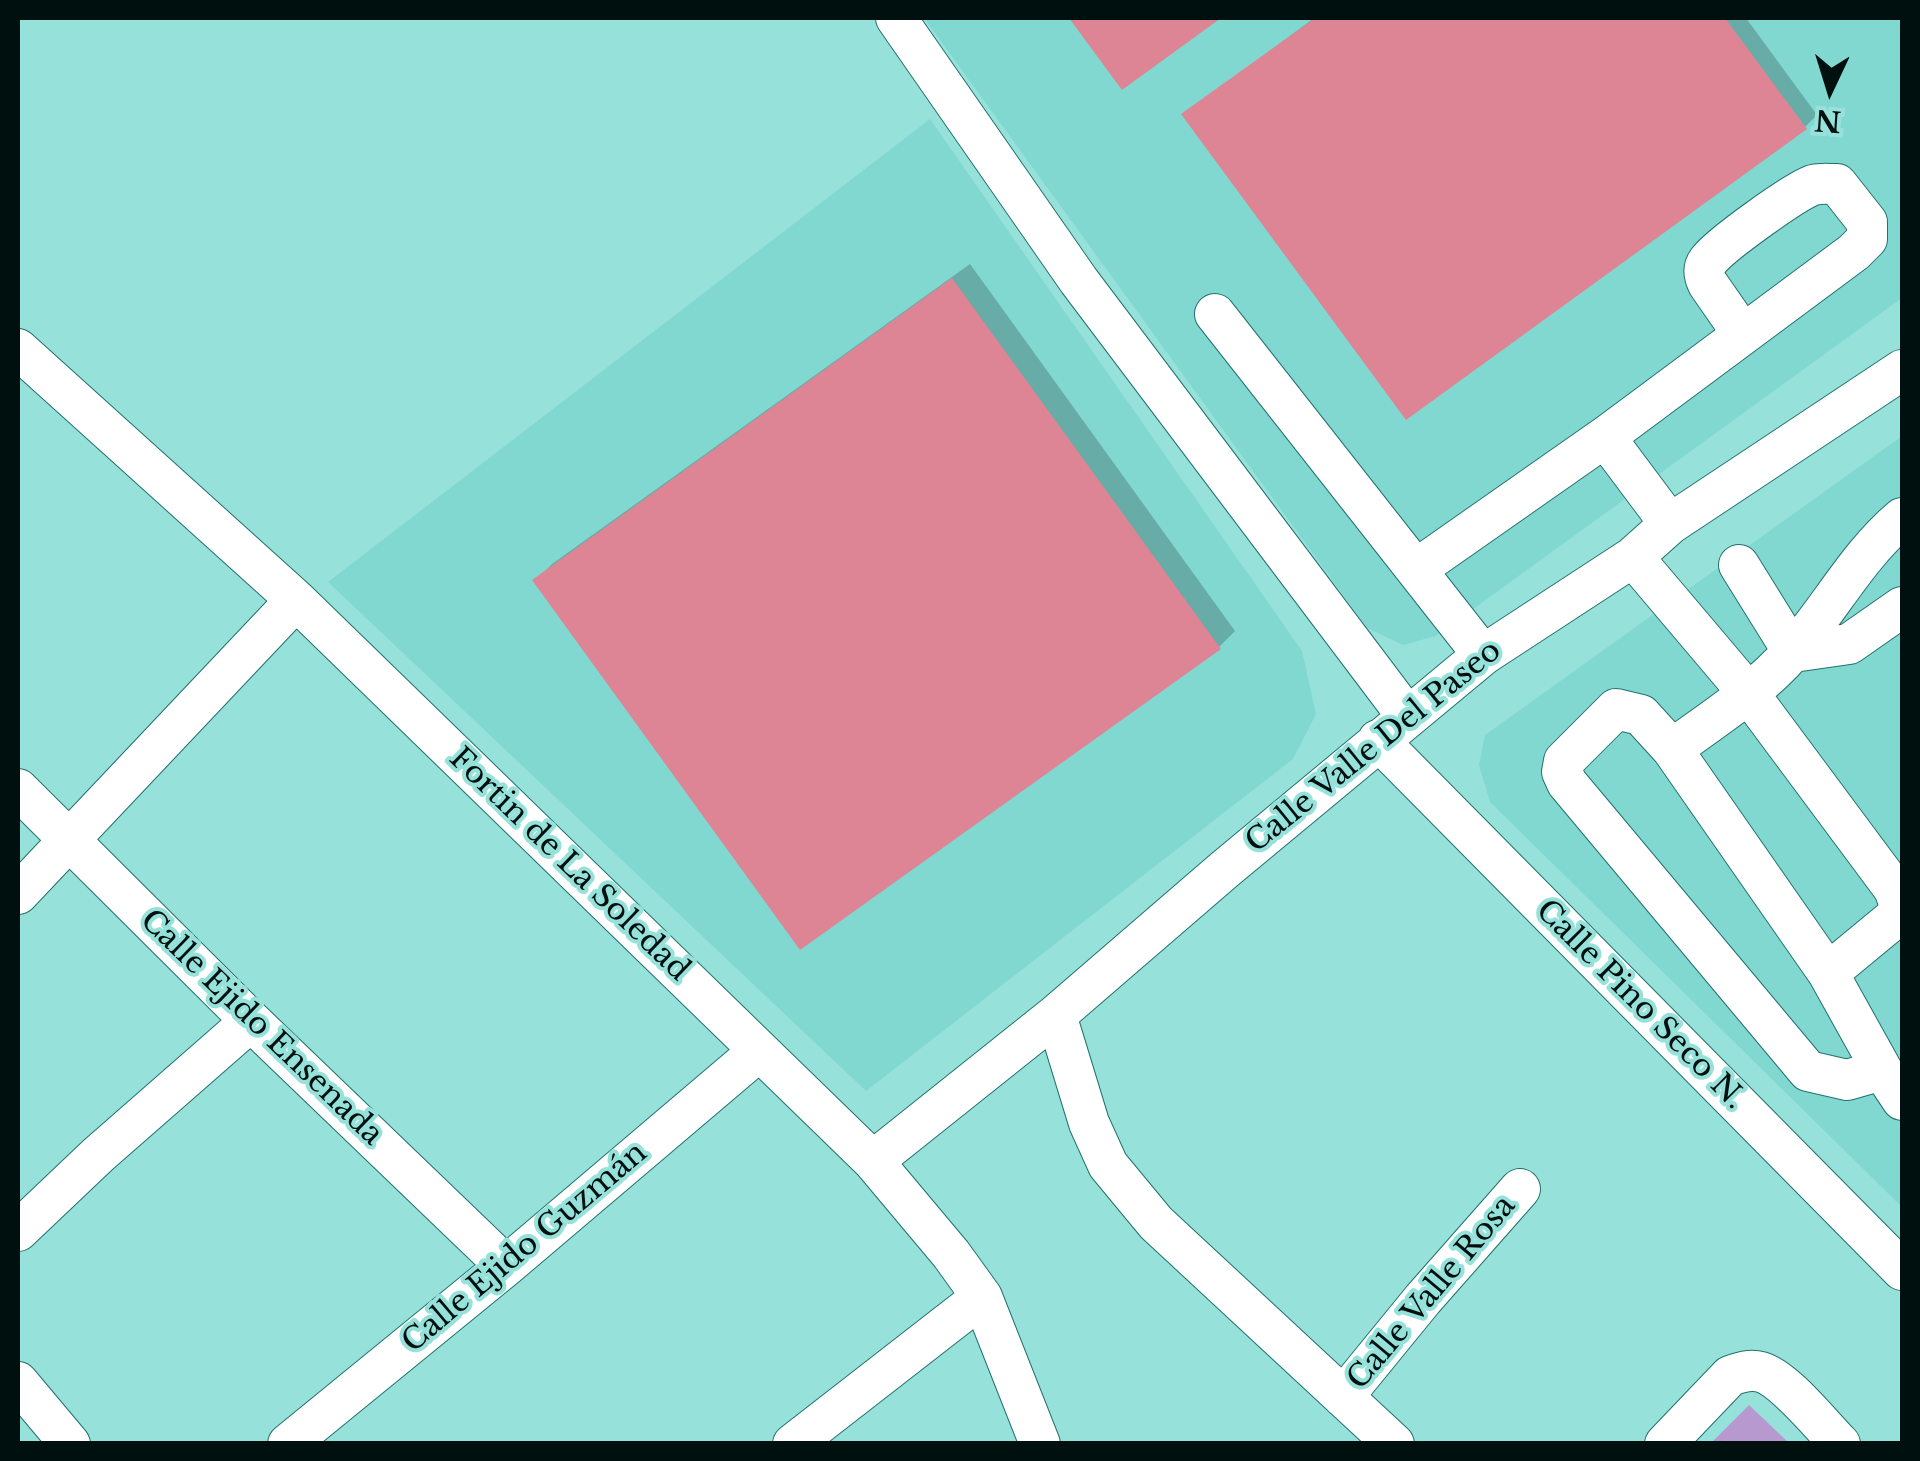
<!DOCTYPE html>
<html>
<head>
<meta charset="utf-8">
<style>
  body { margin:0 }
  #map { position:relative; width:1920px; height:1461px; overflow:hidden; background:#96e2db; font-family:"Libre Baskerville",serif }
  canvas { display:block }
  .frame { position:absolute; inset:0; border:20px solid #00100f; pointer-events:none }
  .north { position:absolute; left:1780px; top:40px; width:100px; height:100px; -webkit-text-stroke:8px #96e2db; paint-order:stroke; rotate:184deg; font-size:28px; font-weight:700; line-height:40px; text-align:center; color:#00100f }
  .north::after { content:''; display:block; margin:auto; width:35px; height:45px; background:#00100f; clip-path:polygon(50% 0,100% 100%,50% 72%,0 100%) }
</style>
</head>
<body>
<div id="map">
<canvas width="1920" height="1461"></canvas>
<div class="frame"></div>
<div class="north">N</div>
</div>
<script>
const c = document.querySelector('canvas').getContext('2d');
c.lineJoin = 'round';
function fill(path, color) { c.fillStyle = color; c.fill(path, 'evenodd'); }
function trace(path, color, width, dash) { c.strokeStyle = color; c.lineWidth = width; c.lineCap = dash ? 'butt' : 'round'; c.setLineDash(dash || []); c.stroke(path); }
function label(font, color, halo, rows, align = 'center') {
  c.font = font + ' "Libre Baskerville",serif'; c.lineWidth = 8; c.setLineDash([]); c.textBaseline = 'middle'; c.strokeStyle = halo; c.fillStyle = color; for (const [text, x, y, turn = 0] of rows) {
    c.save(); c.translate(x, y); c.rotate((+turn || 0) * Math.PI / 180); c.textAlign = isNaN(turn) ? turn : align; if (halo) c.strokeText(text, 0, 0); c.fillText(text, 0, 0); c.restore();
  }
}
const built = new Path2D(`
  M924,18h978v280l-466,338 -33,9 -36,-17z
  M930,119l372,532 14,63 -23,45 -427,332 -538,-509z
  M1902,436v771l-412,-405 -11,-37 6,-30z`);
const green = new Path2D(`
  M1749,1405l40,38h-78z`);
const shadow = new Path2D(`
  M1072,18h145l-94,68z
  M1314,18h432l71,97 -12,12 -620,-13z
  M970,264l265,367 -16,16 -683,-67 16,-16z`);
const building = new Path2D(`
  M1069,18h152l-99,72z
  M1315,18h410l82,111 -401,291 -225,-306z
  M952,278l269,371 -421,301 -268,-370z`);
const minor = new Path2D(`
  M896,18l183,263 328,435
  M1215,314l268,341
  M18,349l278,251 577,561 78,93 31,43 58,147
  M1605,437l65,87
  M1902,518c-44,37 -71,89 -109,133 -34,39 -79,68 -121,98l156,224 54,97 20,30
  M1633,557l116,137 145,195 5,14 -2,13 -69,57
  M1739,565l54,87 56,-8 53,-37
  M1418,568l187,-131 249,-185 13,-13v-17l-30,-38c-9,0 -16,-1 -24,1 -19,7 -93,60 -105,76 -6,8 -4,15 0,23l34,49
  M1378,740l524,530
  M1672,749l-31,-34 -25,-6 -52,52 -2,11 5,11 241,288 39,9 35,-10
  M18,789l233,232 255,245
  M18,894l278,-294
  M1056,1015l33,108 19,42 48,58 238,221
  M873,1161l183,-146 168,-145 259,-215 150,-98 37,-33 232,-154
  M18,1231l80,-76 153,-134
  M18,1382l52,62
  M1343,1397l80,-98 97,-110
  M288,1444l218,-178 253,-215
  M793,1444l189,-147
  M1665,1444l65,-68c10,-4 20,-7 31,-4 24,7 60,53 79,72`);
const streetNames = [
  ["Calle Valle Del Paseo",1374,747,-39],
  ["Fortin de La Soledad",569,865,44],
  ["Calle Pino Seco N.",1640,1005,45],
  ["Calle Ejido Ensenada",261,1028,44],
  ["Calle Ejido Guzmán",525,1248,-40],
  ["Calle Valle Rosa",1432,1293,-50]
];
fill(built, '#81d8d1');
fill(green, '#b799cf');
fill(shadow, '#0003');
fill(building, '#dd8594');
trace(minor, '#22716d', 42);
trace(minor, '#fff', 40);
label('30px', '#00100f', '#96e2db', streetNames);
</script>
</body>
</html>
